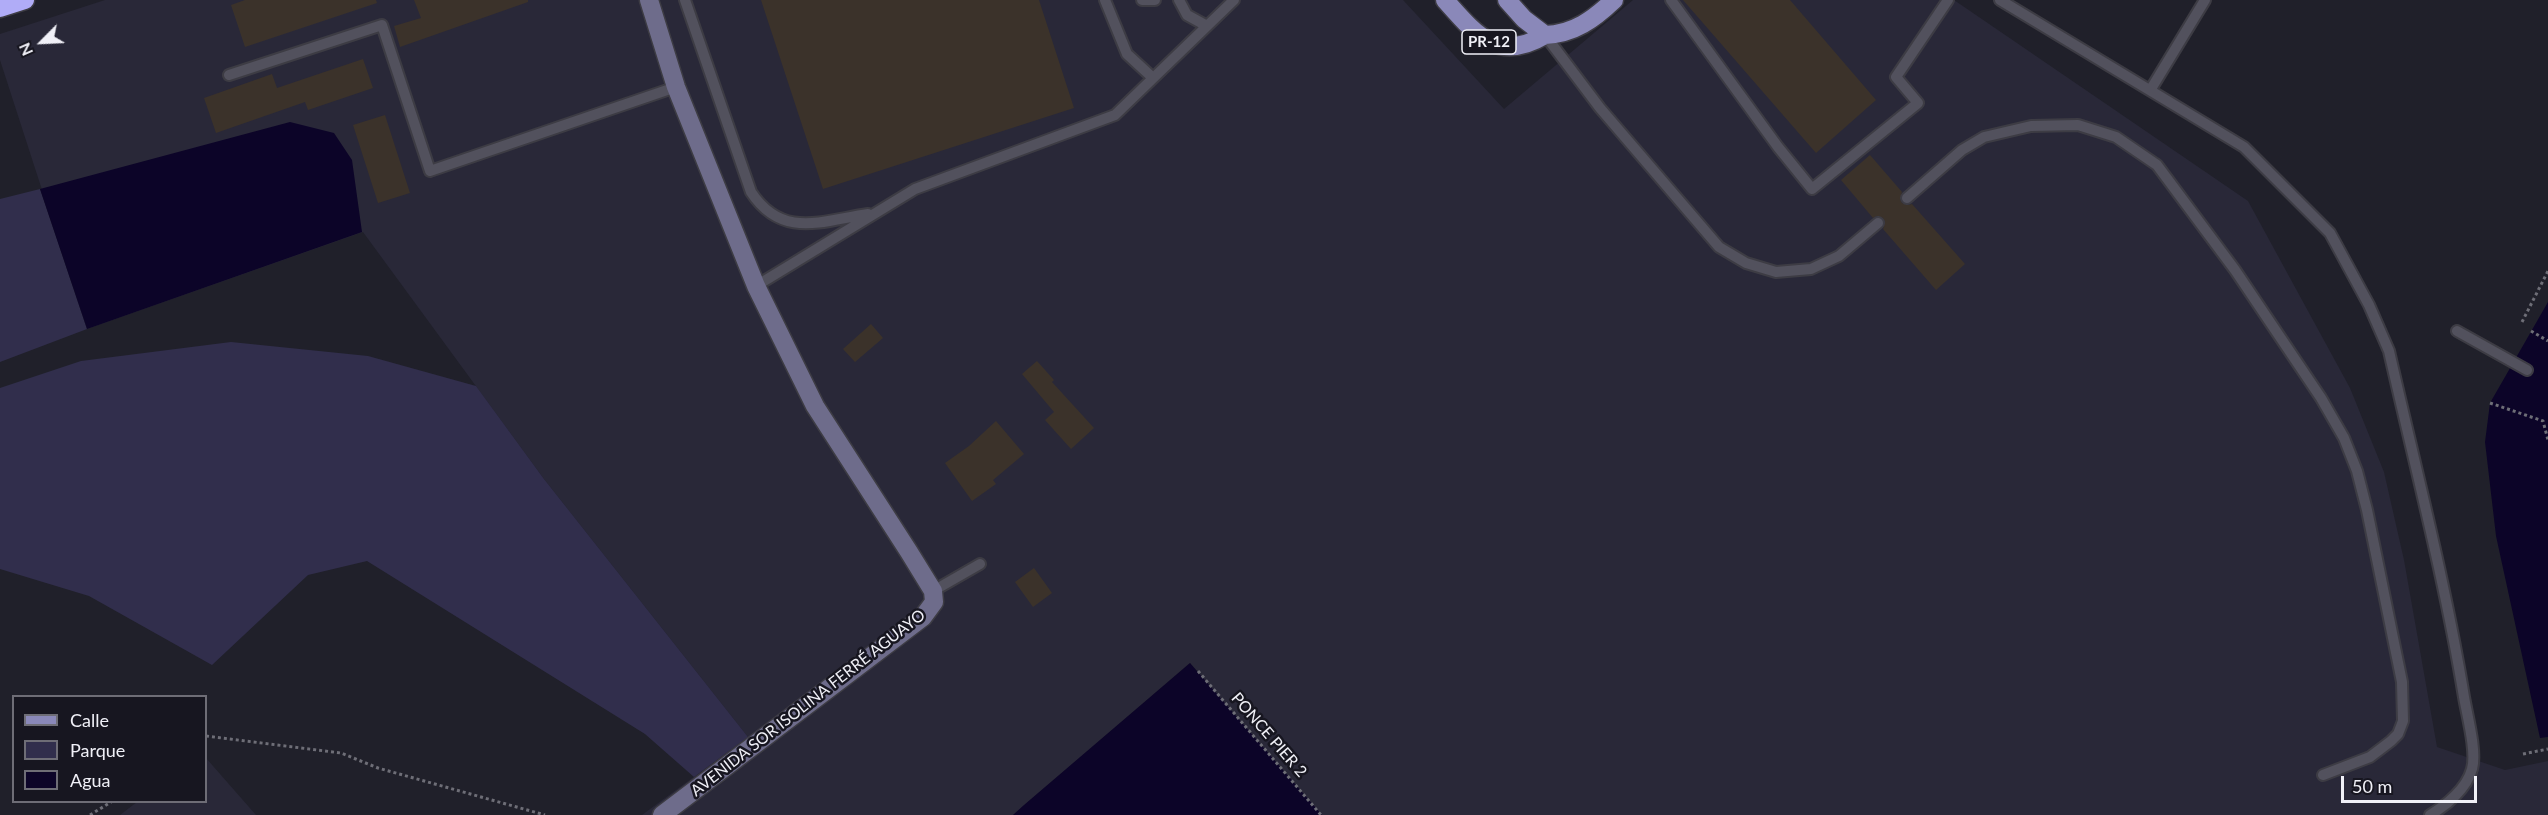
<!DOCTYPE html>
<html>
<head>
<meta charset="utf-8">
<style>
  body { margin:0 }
  #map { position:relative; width:2548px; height:815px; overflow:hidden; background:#20202a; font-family:Lato,sans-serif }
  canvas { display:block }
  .legend { position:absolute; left:12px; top:695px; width:195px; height:108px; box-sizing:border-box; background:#171620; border:2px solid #6e6d76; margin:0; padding:8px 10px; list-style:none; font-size:18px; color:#f0f0f7 }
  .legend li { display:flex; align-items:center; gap:12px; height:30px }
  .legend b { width:30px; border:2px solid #6e6d76 }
  .north { position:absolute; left:12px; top:12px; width:60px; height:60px; -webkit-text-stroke:4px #171620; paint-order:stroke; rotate:246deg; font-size:16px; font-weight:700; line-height:24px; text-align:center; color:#f0f0f7 }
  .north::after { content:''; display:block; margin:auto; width:21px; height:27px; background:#f0f0f7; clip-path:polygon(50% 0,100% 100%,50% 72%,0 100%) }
  .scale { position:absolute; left:2341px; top:776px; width:136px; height:27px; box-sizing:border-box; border:3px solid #f0f0f7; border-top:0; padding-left:8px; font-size:18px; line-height:21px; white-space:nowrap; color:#f0f0f7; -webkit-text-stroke:4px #171620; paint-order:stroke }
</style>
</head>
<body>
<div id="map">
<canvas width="2548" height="815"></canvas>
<ul class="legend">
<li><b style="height:8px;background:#8a88b9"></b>Calle</li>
<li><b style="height:16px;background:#312e4c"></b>Parque</li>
<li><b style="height:16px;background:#0c0428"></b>Agua</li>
</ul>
<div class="north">N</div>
<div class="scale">50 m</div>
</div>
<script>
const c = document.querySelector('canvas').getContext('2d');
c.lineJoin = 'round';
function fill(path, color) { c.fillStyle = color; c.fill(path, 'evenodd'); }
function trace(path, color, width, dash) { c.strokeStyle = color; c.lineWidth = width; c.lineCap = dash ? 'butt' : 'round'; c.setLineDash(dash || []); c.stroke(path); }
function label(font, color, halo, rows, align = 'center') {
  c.font = font + ' Lato,sans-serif'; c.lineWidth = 5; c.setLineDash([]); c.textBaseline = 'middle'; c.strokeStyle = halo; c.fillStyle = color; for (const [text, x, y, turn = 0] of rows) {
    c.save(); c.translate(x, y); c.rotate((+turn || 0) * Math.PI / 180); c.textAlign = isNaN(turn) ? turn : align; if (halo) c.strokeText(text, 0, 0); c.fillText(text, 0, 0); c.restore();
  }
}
const built = new Path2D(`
  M105,0h1298l101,109 129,-109h321l294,201 102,187 34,84 20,88 33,187 68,23 43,-9v54h-1227l-131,-152 -177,152h-371l106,-78 -204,-258 -181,-247 -276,97 -87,-269v-26z
  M206,758l50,57h-136l17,-13h69z`);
const green = new Path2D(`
  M40,189l47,140 -87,33v-163z
  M231,342l137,14 108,30 68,93 204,258 -54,40 -49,-43 -278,-173 -59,14 -96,90 -123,-69 -89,-27v-181l81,-27z`);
const water = new Path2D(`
  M290,122l44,11 18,27 10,72 -275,97 -47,-140z
  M2548,302v435l-8,1 -44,-202 -11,-94 5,-39z
  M1190,663l132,152h-309l11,-10z`);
const building = new Path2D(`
  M245,0h131l1,3 -132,44 -14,-42z
  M414,0h114v2l-128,45 -6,-21 27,-8z
  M761,0h278l35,108 -251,81z
  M1683,0h107l86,100 -60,53z
  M363,59l10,29 -65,22 -3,-8 -89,31 -12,-35 68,-24 5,14z
  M385,115l25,78 -32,10 -25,-78z
  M1870,155l32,37 -2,7 2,4 6,2 4,-1 53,60 -29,26 -53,-61 2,-7 -2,-4 -6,-2 -4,2 -32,-38z
  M871,324l12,14 -28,24 -12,-13z
  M1037,361l17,19 -2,2 42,46 -23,21 -26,-29 9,-8 -32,-38z
  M996,421l28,33 -31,26 3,4 -24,17 -27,-38 24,-17z
  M1034,568l18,25 -19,14 -18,-25z`);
const path = new Path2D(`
  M2522,322l26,-51
  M2531,331l17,10
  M2490,403l53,18 5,19
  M1198,671l123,144
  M206,736l135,17 37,15 167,47
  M2523,754l25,-5
  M90,815l21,-13`);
const lane = new Path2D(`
  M685,0l66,192c31,47 70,29 117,22
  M1105,0l22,54 26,24
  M1142,0h13
  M1179,0l8,15 20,11
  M1671,0l107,147 34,42 106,-86 -22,-26 52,-77
  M2000,0l244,147 86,86 39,72 20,46c26,115 56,230 75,346 3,18 13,55 8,72 -5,19 -25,36 -42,46
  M1545,35l55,73 119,139 27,16 30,9 35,-3 28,-13 39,-33
  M229,75l153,-50 48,146 246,-84
  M2151,89l54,-89
  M1907,198l55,-48 22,-13 47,-11 47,-1 38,12 41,28 78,105 86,128 23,40 13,33 10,39 35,172 1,39 -5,13 -7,7 -21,16 -47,18
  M756,286l159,-97 200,-74 119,-115
  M2457,331l70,39
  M933,591l47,-27`);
const secondary = new Path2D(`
  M649,0l27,87 80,199 59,120 94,146 24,39 1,11 -11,15 -261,198`);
const primary = new Path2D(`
  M1445,0c31,35 53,63 100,35
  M1507,0l17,19 21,16
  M1545,35c29,-1 49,-16 69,-35`);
const highway = new Path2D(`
  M0,8l25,-8`);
const shields = [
  [1489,42,54]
];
const shieldNames = [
  ["PR-12",1489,42]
];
const streetNames = [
  ["AVENIDA SOR ISOLINA FERRÉ AGUAYO",808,703,-38],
  ["PONCE PIER 2",1269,735,49]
];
fill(built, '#292838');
fill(green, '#312e4c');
fill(water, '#0c0428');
fill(building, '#3b322a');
trace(lane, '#3d3c44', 14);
trace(secondary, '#3d3c44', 21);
trace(primary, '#3d3c44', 21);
trace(highway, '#3d3c44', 21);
trace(path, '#6e6e77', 3, [3, 3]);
trace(lane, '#52515d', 10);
trace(secondary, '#6e6c8b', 18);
trace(primary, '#8a88b9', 18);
trace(highway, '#b0acf7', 18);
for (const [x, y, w] of shields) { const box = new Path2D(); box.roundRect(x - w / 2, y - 12, w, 24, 4.5); c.fillStyle = '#171620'; c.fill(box); trace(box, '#f0f0f7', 1.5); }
label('bold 15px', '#f0f0f7', null, shieldNames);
label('16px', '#f0f0f7', '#171620', streetNames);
</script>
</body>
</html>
